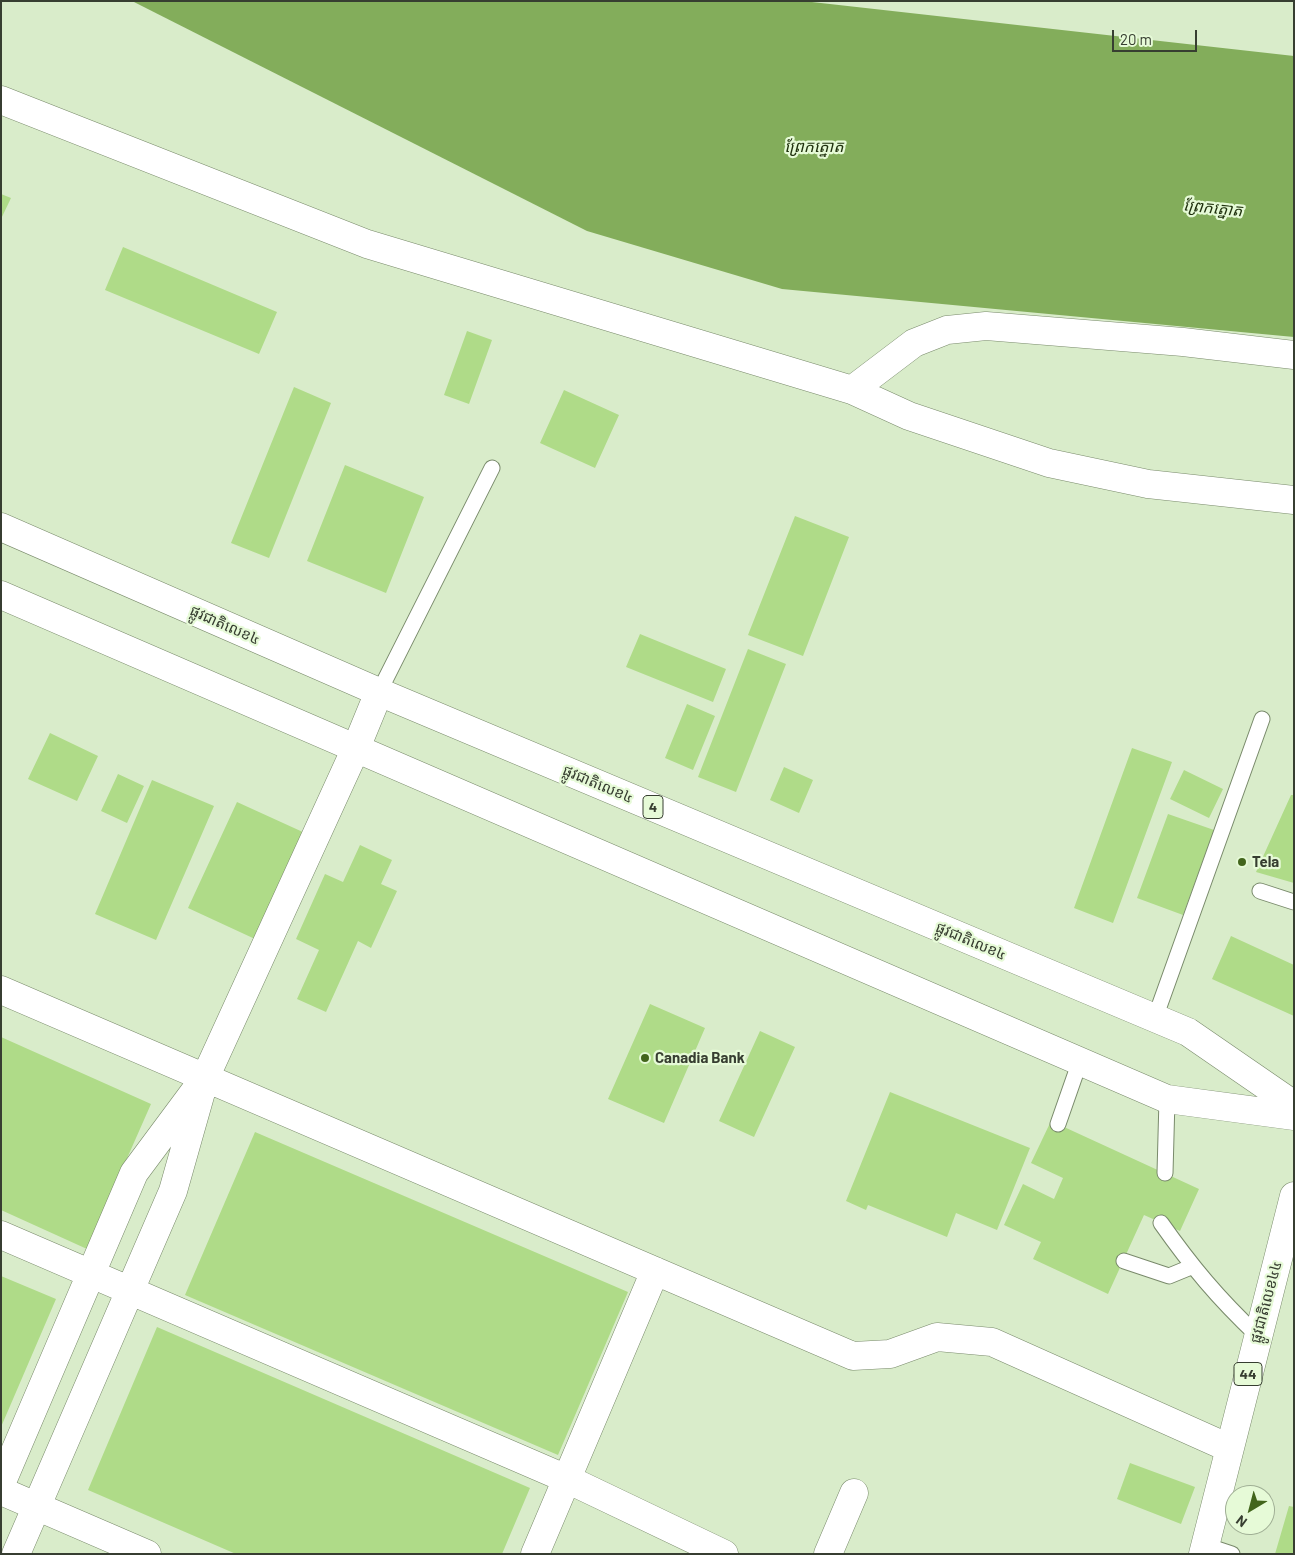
<!DOCTYPE html>
<html>
<head>
<meta charset="utf-8">
<style>
  body { margin:0 }
  #map { position:relative; width:1295px; height:1555px; overflow:hidden; background:#d9ecca; font-family:Barlow,sans-serif }
  canvas { display:block }
  .frame { position:absolute; inset:0; border:2px solid #373e31; pointer-events:none }
  .north { position:absolute; left:1225px; top:1485px; width:50px; height:50px; box-sizing:border-box; background:#e6fad7; border:1px solid #a0af95; border-radius:50%; rotate:217deg; font-size:14px; font-weight:700; line-height:20px; text-align:center; color:#373e31 }
  .north::after { content:''; display:block; margin:auto; width:18px; height:22px; background:#42651c; clip-path:polygon(50% 0,100% 100%,50% 72%,0 100%) }
  .scale { position:absolute; left:1112px; top:30px; width:85px; height:22px; box-sizing:border-box; border:2px solid #373e31; border-top:0; padding-left:6px; font-size:15px; line-height:18px; white-space:nowrap; color:#373e31; -webkit-text-stroke:4px #e6fad7; paint-order:stroke }
</style>
</head>
<body>
<div id="map">
<canvas width="1295" height="1555"></canvas>
<div class="frame"></div>
<div class="north">N</div>
<div class="scale">20 m</div>
</div>
<script>
const c = document.querySelector('canvas').getContext('2d');
c.lineJoin = 'round';
function fill(path, color) { c.fillStyle = color; c.fill(path, 'evenodd'); }
function trace(path, color, width, dash) { c.strokeStyle = color; c.lineWidth = width; c.lineCap = dash ? 'butt' : 'round'; c.setLineDash(dash || []); c.stroke(path); }
function label(font, color, halo, rows, align = 'center') {
  c.font = font + ' Barlow,"Noto Sans Khmer",sans-serif'; c.lineWidth = 4.5; c.setLineDash([]); c.textBaseline = 'middle'; c.strokeStyle = halo; c.fillStyle = color; for (const [text, x, y, turn = 0] of rows) {
    c.save(); c.translate(x, y); c.rotate((+turn || 0) * Math.PI / 180); c.textAlign = isNaN(turn) ? turn : align; if (halo) c.strokeText(text, 0, 0); c.fillText(text, 0, 0); c.restore();
  }
}
const water = new Path2D(`
  M132,1h671l491,55v281l-512,-48 -195,-58z`);
const building = new Path2D(`
  M1,194l10,4 -10,21z
  M123,247l154,65 -18,42 -154,-64z
  M467,331l25,9 -23,64 -25,-9z
  M294,387l37,16 -62,155 -38,-15z
  M564,390l55,25 -24,53 -55,-25z
  M345,465l79,32 -38,96 -79,-32z
  M795,516l54,21 -46,119 -55,-21z
  M640,634l86,35 -13,33 -87,-35z
  M748,649l38,15 -50,128 -38,-15z
  M687,704l28,12 -22,54 -28,-12z
  M50,733l48,23 -21,45 -49,-22z
  M1132,748l40,14 -59,161 -39,-15z
  M784,767l29,13 -14,33 -29,-13z
  M1184,770l39,19 -14,29 -39,-19z
  M118,774l26,12 -17,37 -26,-12z
  M152,780l62,26 -58,134 -61,-26z
  M1291,795h3v88l-38,-11z
  M237,802l68,31 -50,106 -67,-31z
  M1168,814l46,16 -31,85 -46,-17z
  M360,845l32,15 -11,24 16,7 -26,57 -13,-7 -32,71 -29,-13 22,-49 -23,-11 29,-65 18,8z
  M1231,936l63,29v51l-82,-37z
  M650,1004l55,24 -41,95 -56,-24z
  M760,1031l35,16 -41,90 -35,-16z
  M1,1037l150,67 -64,145 -86,-39z
  M890,1092l140,56 -33,82 -41,-17 -9,24 -79,-32 -2,5 -20,-9z
  M1051,1121l148,68 -19,42 -36,-16 -36,79 -75,-35 8,-17 -37,-17 19,-41 31,15 9,-21 -32,-15z
  M255,1132l373,160 -70,163 -373,-160z
  M1,1276l55,23 -55,128z
  M157,1327l373,161 -28,66h-266l-148,-64z
  M1130,1463l65,24 -14,37 -64,-25z
  M1289,1506l5,1v47h-19z`);
const lane = new Path2D(`
  M379,692l113,-224
  M1260,891l34,11
  M1155,1018l107,-299
  M1058,1124l22,-63
  M1165,1173l2,-74
  M1161,1223c31,44 57,75 96,112
  M1124,1261l45,15 22,-9
  M1205,1545l27,9`);
const street = new Path2D(`
  M1,100l366,144 485,146 57,26 140,47 99,21 146,16
  M852,390l62,-47 33,-13 39,-4 197,16 111,13
  M1,990l852,366 37,-2 47,-17 55,5 237,106
  M1,1235l566,244 157,75
  M1,1484l133,-311 61,-82
  M1,1491l146,63
  M16,1554l157,-363 32,-113 151,-330 23,-56
  M535,1554l120,-283
  M828,1554l26,-61`);
const primary = new Path2D(`
  M1203,1554l91,-358`);
const highway = new Path2D(`
  M1,527l378,165 809,340 106,73
  M1,595l1166,504 127,17`);
const markers = [
  [1242,862,5,"#42651c"],
  [645,1058,5,"#42651c"]
];
const shields = [
  [653,807,20],
  [1248,1374,28]
];
const shieldNames = [
  ["4",653,807],
  ["44",1248,1374]
];
const streetNames = [
  ["ផ្លូវជាតិលេខ៤",225,625,24],
  ["ផ្លូវជាតិលេខ៤",598,784,23],
  ["ផ្លូវជាតិលេខ៤",971,941,23],
  ["ផ្លូវជាតិលេខ៤៤",1266,1302,-75]
];
const poiNames = [
  ["Tela",1252,862],
  ["Canadia Bank",655,1058]
];
const waterNames = [
  ["ព្រែកត្នោត",814,147],
  ["ព្រែកត្នោត",1213,208,6]
];
fill(water, '#83ad5b');
fill(building, '#afdb88');
trace(lane, '#798a6b', 17);
trace(street, '#798a6b', 29);
trace(primary, '#798a6b', 29);
trace(highway, '#798a6b', 29);
trace(lane, '#fff', 15);
trace(street, '#fff', 28);
trace(primary, '#fff', 28);
trace(highway, '#fff', 28);
for (const [x, y, r, color] of markers) { const dot = new Path2D(); dot.arc(x, y, r, 0, 2 * Math.PI); c.fillStyle = color; c.fill(dot); trace(dot, '#e6fad7', 2); }
for (const [x, y, w] of shields) { const box = new Path2D(); box.roundRect(x - w / 2, y - 11.5, w, 23, 4); c.fillStyle = '#e6fad7'; c.fill(box); trace(box, '#373e31', 1); }
label('bold 14px', '#373e31', null, shieldNames);
label('15px', '#373e31', '#e6fad7', streetNames);
label('bold 15px', '#373e31', '#e6fad7', poiNames, 'left');
label('italic 16px', '#1f300d', '#e6fad7', waterNames);
</script>
</body>
</html>
